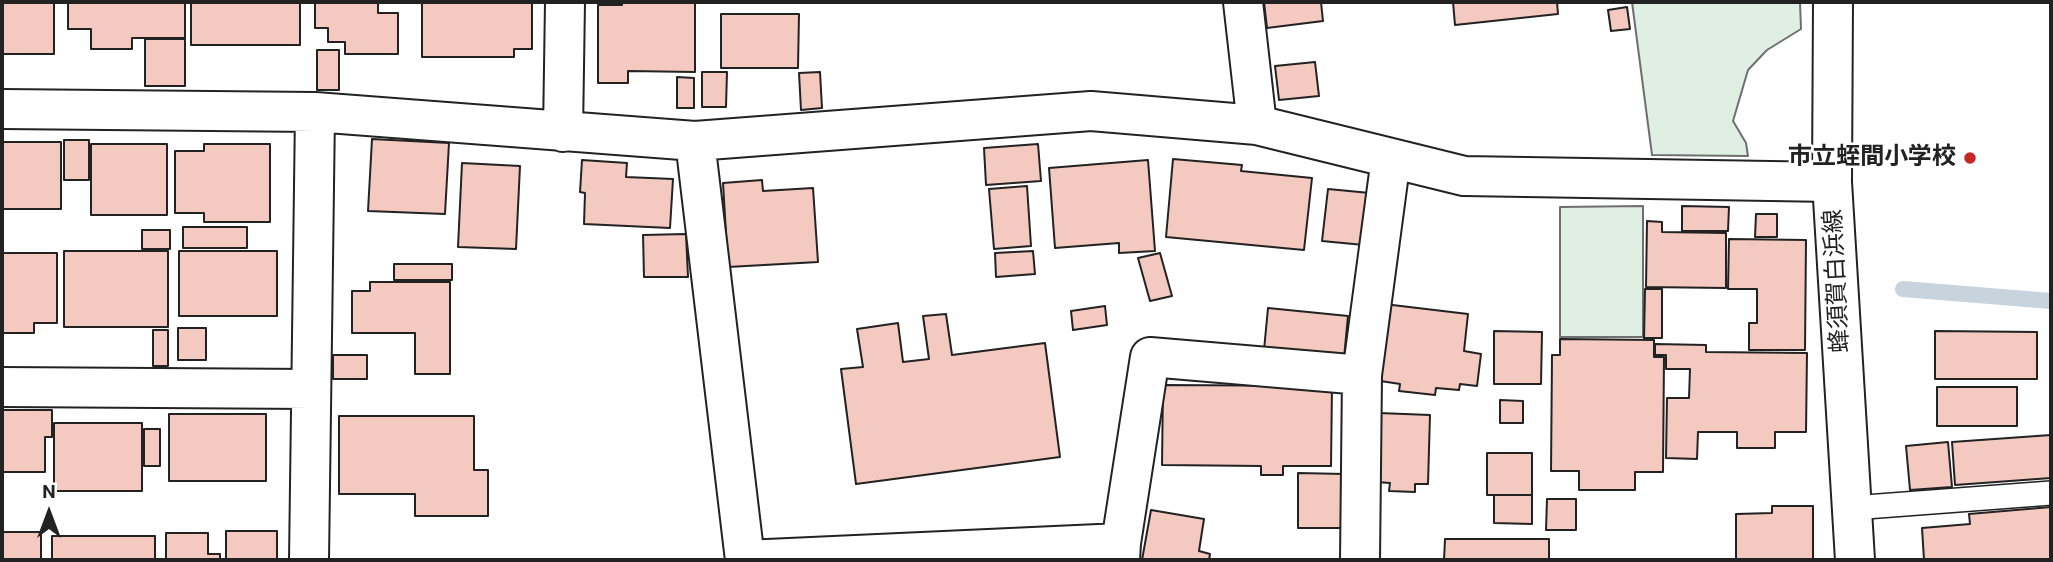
<!DOCTYPE html>
<html>
<head>
<meta charset="utf-8">
<style>
  body { margin:0 }
  #map { position:relative; width:2053px; height:562px; overflow:hidden; background:#fff; font-family:Roboto,sans-serif }
  canvas { display:block }
  .frame { position:absolute; inset:0; border:4px solid #222; pointer-events:none }
  .north { position:absolute; left:14px; top:478px; width:70px; height:70px; -webkit-text-stroke:5px #fff; paint-order:stroke; rotate:0deg; font-size:19px; font-weight:700; line-height:28px; text-align:center; color:#222 }
  .north::after { content:''; display:block; margin:auto; width:24px; height:32px; background:#222; clip-path:polygon(50% 0,100% 100%,50% 72%,0 100%) }
</style>
</head>
<body>
<div id="map">
<canvas width="2053" height="562"></canvas>
<div class="frame"></div>
<div class="north">N</div>
</div>
<script>
const c = document.querySelector('canvas').getContext('2d');
c.lineJoin = 'round';
function fill(path, color) { c.fillStyle = color; c.fill(path, 'evenodd'); }
function trace(path, color, width, dash) { c.strokeStyle = color; c.lineWidth = width; c.lineCap = dash ? 'butt' : 'round'; c.setLineDash(dash || []); c.stroke(path); }
function label(font, color, halo, rows, align = 'center') {
  c.font = font + ' Roboto,"Noto Sans JP",sans-serif'; c.lineWidth = 5; c.setLineDash([]); c.textBaseline = 'middle'; c.strokeStyle = halo; c.fillStyle = color; for (const [text, x, y, turn = 0] of rows) {
    c.save(); c.translate(x, y); c.rotate((+turn || 0) * Math.PI / 180); c.textAlign = isNaN(turn) ? turn : align; if (halo) c.strokeText(text, 0, 0); c.fillText(text, 0, 0); c.restore();
  }
}
const green = new Path2D(`
  M1632,2h168l1,27 -34,21 -19,20 -15,51 13,22 2,13 -96,-1z
  M1643,206v131h-83v-130z`);
const stream = new Path2D(`
  M1903,289l148,12`);
const building = new Path2D(`
  M2,2h52v52h-52z
  M68,2h117v36h-53v11h-41v-20h-23z
  M191,2h109v43h-109z
  M315,2h63v11h20v41h-53v-12h-17v-14h-13z
  M422,2h110v47h-18v8h-92z
  M622,2h73v70l-67,-1v12h-30v-78h24z
  M1264,2h57l2,19 -56,7z
  M1453,2h104l1,12 -103,11z
  M1627,7l3,22 -19,2 -3,-21z
  M721,14h78l-1,54h-77z
  M145,39h40v47h-40z
  M317,50h22v40h-22z
  M1315,62l4,34 -40,4 -4,-34z
  M702,72h25l-1,35h-24z
  M820,72l2,36 -21,2 -2,-37z
  M677,77l17,1v30h-17z
  M372,139l77,4 -4,71 -77,-3z
  M64,140h25v40h-25z
  M2,142h59v67h-59z
  M91,144h76v71h-76z
  M204,144h66v78h-66v-9h-29v-62h29z
  M1038,144l3,37 -55,4 -2,-37z
  M1173,159l69,6 -1,6 71,7 -8,72 -138,-13z
  M582,160l45,3 -1,14 47,2 -3,49 -86,-4 1,-31 -5,-1z
  M1148,160l7,91 -36,2v-10l-64,5 -6,-80z
  M462,163l58,3 -4,83 -58,-2z
  M762,180l1,11 50,-3 5,74 -90,5 -5,-84z
  M1027,186l4,60 -37,3 -5,-60z
  M1328,189l42,4 -6,52 -42,-4z
  M1682,206l47,1 -1,24h-46z
  M1756,214h21v23h-22z
  M1647,221l15,1v10l64,1v55l-80,-1z
  M183,227h64v21h-64z
  M142,230h28v19h-28z
  M686,234l2,43h-44l-1,-42z
  M1729,239l77,1 -1,110h-56v-27h8v-34h-29z
  M64,251h104v76h-104z
  M179,251h98v65h-98z
  M1033,251l2,23 -39,3 -1,-24z
  M2,253h55v70h-23v10h-32z
  M1160,253l12,43 -22,5 -12,-43z
  M394,264h58v16h-58z
  M370,282h80v92h-35v-41h-63v-42h18z
  M1645,289h17v49h-18z
  M1384,304l84,10 -4,37 17,3 -4,32 -17,-2 -1,6 -23,-2 -1,7 -36,-4 1,-7 -26,-4z
  M1105,306l2,19 -34,5 -2,-19z
  M1268,308l80,8 -4,42 -80,-8z
  M946,314l6,41 93,-12 15,114 -204,27 -15,-115 22,-2 -6,-38 41,-6 5,39 26,-3 -6,-43z
  M178,328h28v32h-28z
  M153,330h15v36h-15z
  M1494,331l48,1 -1,52h-47z
  M1935,331l102,1v47h-102z
  M1560,339l94,1v17h10l-1,115h-28v18h-56v-19h-28l1,-116h8z
  M1655,344l51,1v7l101,1 -1,79h-31v16h-38v-16h-39l-1,27 -31,-1 1,-60h22l1,-29h-24v-14h-11z
  M333,355h34v24h-34z
  M1163,385l169,1 -1,80h-48v9h-22v-9l-99,-1z
  M1937,387h80v39h-80z
  M1500,400l23,1v22h-23z
  M2,410h50v27h-7v35h-43z
  M1379,413l51,2 -2,69h-13v8l-26,-1 1,-8 -14,-1z
  M169,414h97v67h-97z
  M339,416h135v54h14v46h-73v-22h-76z
  M54,423h88v68h-88z
  M144,429h16v37h-16z
  M2051,435v43l-96,7 -3,-43z
  M1948,442l4,45 -42,3 -4,-44z
  M1487,453h45v42h-45z
  M1298,473l47,1 -1,54h-46z
  M1494,495h38v29l-38,-1z
  M1547,499h29v31h-30z
  M1772,506h41v54h-77v-46l36,-1z
  M2051,507v53h-127l-2,-32 48,-4 -1,-10z
  M1151,510l53,9 -5,32 11,3 -1,6h-67z
  M226,531h51v29h-51z
  M2,532h39v28h-39z
  M166,533h42v21h12v6h-54z
  M52,536h103v24h-103z
  M1445,539h104v21h-105z`);
const lane = new Path2D(`
  M1852,508l199,-15`);
const street = new Path2D(`
  M1243,2l14,123
  M2,109l313,3 380,29 396,-30 166,14 207,51 368,6
  M563,132l2,-130
  M695,141l50,419 376,-17
  M2,387l309,2
  M309,560l6,-448
  M1120,560l1,-17 29,-186 212,18
  M1360,560l2,-185 29,-217`);
const secondary = new Path2D(`
  M1833,2l-1,180 23,378`);
const markers = [
  [1970,158,7,"#c62828"]
];
const poiNames = [
  ["市立蛭間小学校",1956,158]
];
const streetNames = [
  ["蜂須賀白浜線",1838,281,-93]
];
fill(green, '#e0efe3');
trace(green, '#6f6f6f', 2);
trace(stream, '#c7d3dd', 16);
fill(building, '#f3c9c0');
trace(building, '#222', 2);
trace(lane, '#222', 26);
trace(street, '#222', 42);
trace(secondary, '#222', 42);
trace(lane, '#fff', 23);
trace(street, '#fff', 38);
trace(secondary, '#fff', 38);
for (const [x, y, r, color] of markers) { const dot = new Path2D(); dot.arc(x, y, r, 0, 2 * Math.PI); c.fillStyle = color; c.fill(dot); trace(dot, '#fff', 2.5); }
label('bold 24px', '#222', '#fff', poiNames, 'right');
label('24px', '#222', '#fff', streetNames);
</script>
</body>
</html>
